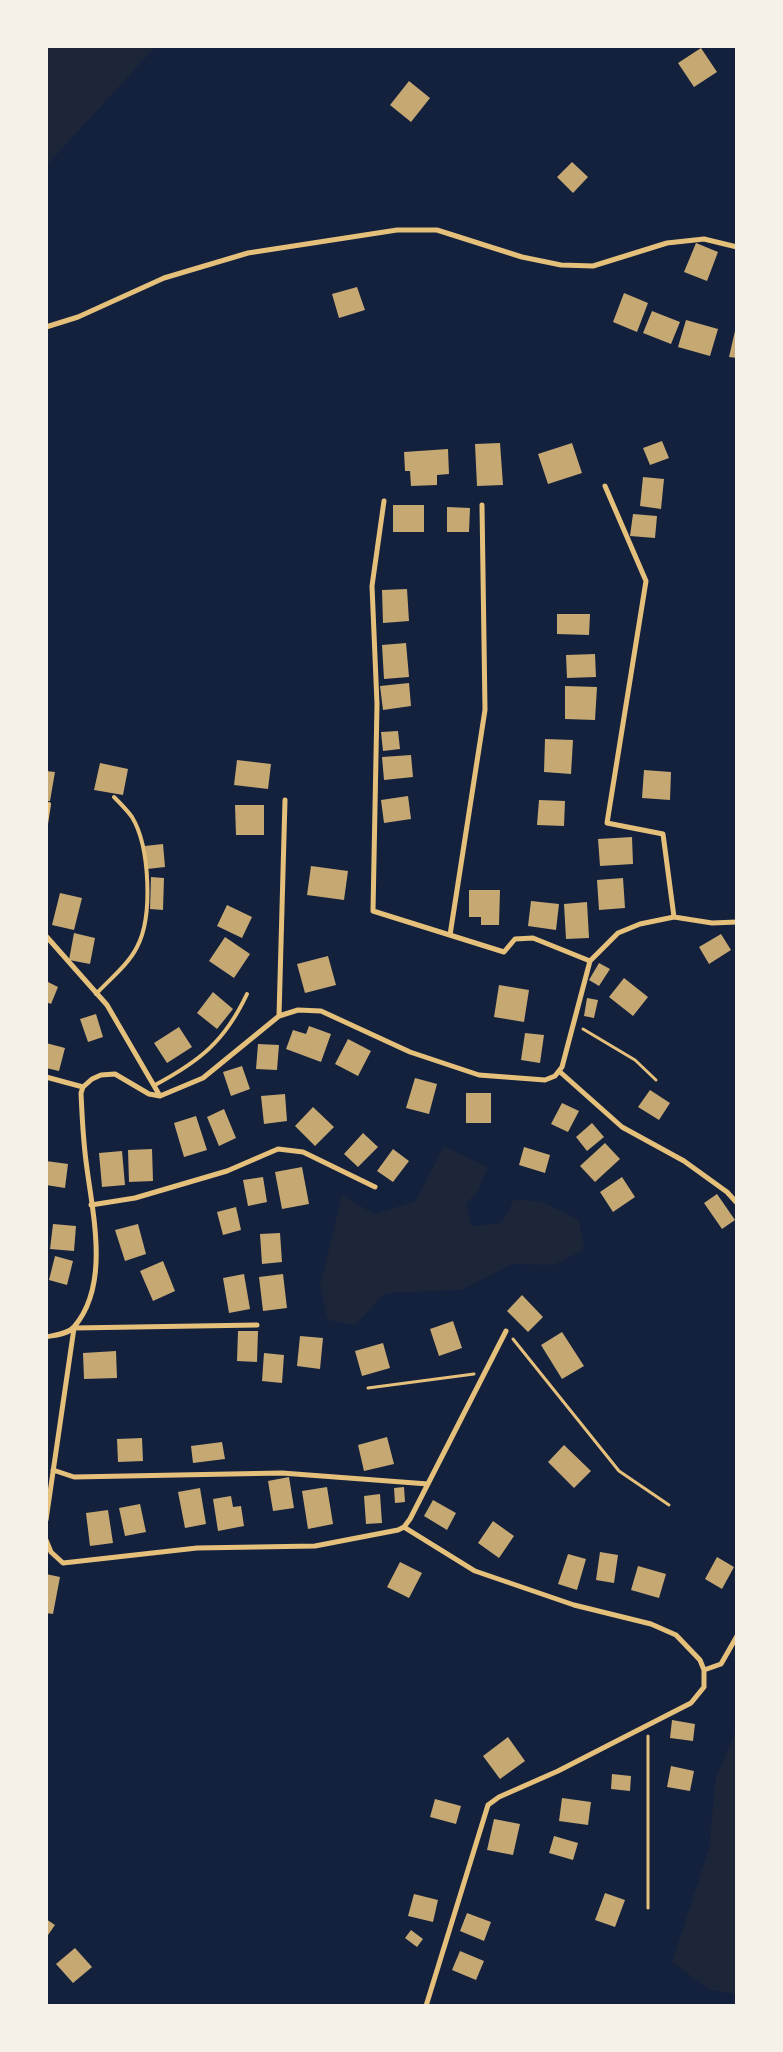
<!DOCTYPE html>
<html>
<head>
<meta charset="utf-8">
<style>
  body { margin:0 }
  #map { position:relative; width:783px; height:2052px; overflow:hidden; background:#14213d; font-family:"PT Sans",sans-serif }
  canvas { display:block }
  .frame { position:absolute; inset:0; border:48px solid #f6f1e7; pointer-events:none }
</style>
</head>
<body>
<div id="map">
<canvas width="783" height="2052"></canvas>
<div class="frame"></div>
</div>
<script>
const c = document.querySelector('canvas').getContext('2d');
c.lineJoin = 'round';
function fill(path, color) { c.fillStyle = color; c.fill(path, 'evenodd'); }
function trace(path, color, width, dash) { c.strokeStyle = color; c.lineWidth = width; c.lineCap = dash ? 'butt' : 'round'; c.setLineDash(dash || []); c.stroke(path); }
const green = new Path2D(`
  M46,46h110l-110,120z
  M444,1146l44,21 -10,24 -12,13 5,22 31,-3 12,-23 26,1 39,19 5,29 -30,16 -41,-1 -51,26 -77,3 -30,32 -27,-5 -8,-34 22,-90 33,18 41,-13z
  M737,1729v265l-27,-4 -38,-28 37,-113 7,-72z`);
const building = new Path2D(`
  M701,48l16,24 -23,15 -16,-24z
  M409,81l21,17 -19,24 -21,-17z
  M572,162l16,15 -15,16 -16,-16z
  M696,243l22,9 -11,29 -23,-9z
  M357,287l8,23 -26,8 -7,-24z
  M624,293l24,10 -11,29 -24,-10z
  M652,311l28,11 -9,22 -28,-11z
  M686,320l32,9 -8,27 -32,-9z
  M735,331h2v27l-8,-1z
  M662,441l7,17 -19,7 -7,-17z
  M500,443l3,42 -26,1 -2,-42z
  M572,443l10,30 -34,11 -10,-30z
  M448,449l1,25 -12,1v10l-26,1 -1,-15h-5l-1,-19z
  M643,477l21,2 -3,30 -21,-3z
  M393,505h31v27h-31z
  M447,507l23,1 -1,24h-22z
  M633,514l24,2 -2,22 -25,-2z
  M407,589l2,32 -26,2 -1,-33z
  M557,614h33l-1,21 -32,-1z
  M406,643l3,34 -25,2 -2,-34z
  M595,654l1,23 -29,1 -1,-23z
  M409,683l2,23 -28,4 -3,-24z
  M565,686l32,1 -2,33 -30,-1z
  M398,731l2,18 -17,2 -2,-19z
  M545,739l28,1 -2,34 -27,-2z
  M411,755l2,22 -29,3 -2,-23z
  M237,760l34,4 -3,25 -34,-4z
  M100,763l28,6 -5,26 -29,-5z
  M644,770l27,2 -1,28 -28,-2z
  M46,771l9,1 -5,29h-4z
  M408,796l3,23 -27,4 -3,-23z
  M539,800l26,1 -1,25 -27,-1z
  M235,805h29v30h-28z
  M632,837l1,27 -33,2 -2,-27z
  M163,844l2,23 -18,2 -2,-23z
  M311,866l37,5 -4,29 -37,-5z
  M151,877l13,1 -1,32 -13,-1z
  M623,878l2,30 -26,2 -2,-30z
  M469,890h31l-1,35h-18v-8h-12z
  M60,893l22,5 -8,32 -22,-5z
  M531,901l28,3 -3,26 -28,-4z
  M587,902l2,36 -23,1 -2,-35z
  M227,905l25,12 -10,21 -25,-12z
  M74,933l21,5 -5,26 -21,-4z
  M721,934l10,16 -22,14 -10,-17z
  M225,937l25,17 -16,24 -25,-17z
  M328,956l8,29 -31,8 -8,-29z
  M599,963l11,6 -11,17 -10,-6z
  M624,978l24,19 -15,19 -24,-19z
  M46,981l12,6 -7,17 -5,-2z
  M499,985l30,5 -5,32 -30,-5z
  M213,992l20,17 -16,20 -20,-16z
  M587,998l11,2 -4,18 -10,-2z
  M96,1014l7,23 -15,5 -8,-23z
  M309,1026l22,8 -10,28 -35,-13 7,-19 13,4z
  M179,1027l13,20 -25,16 -13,-20z
  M525,1033l19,2 -4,28 -19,-3z
  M348,1039l23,12 -13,25 -23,-12z
  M46,1043l19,5 -6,23 -13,-3z
  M258,1044l21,1 -2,25 -21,-1z
  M242,1066l8,23 -19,7 -8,-24z
  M415,1078l22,6 -8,30 -23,-6z
  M650,1090l20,13 -11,17 -21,-13z
  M466,1093h25v30h-25z
  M285,1094l2,27 -23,3 -3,-28z
  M562,1103l17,8 -11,21 -17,-8z
  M313,1107l21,20 -19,19 -20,-20z
  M224,1109l12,29 -17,8 -12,-29z
  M196,1116l11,34 -23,7 -10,-34z
  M592,1123l12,14 -17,14 -11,-14z
  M363,1133l15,14 -20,20 -14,-13z
  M605,1143l15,16 -25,23 -15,-16z
  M524,1147l26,8 -5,18 -26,-8z
  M152,1149l1,32 -24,1 -1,-32z
  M393,1149l16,12 -16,21 -16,-11z
  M122,1151l3,34 -23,2 -3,-34z
  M46,1161l22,3 -3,24 -19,-3z
  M302,1167l7,37 -27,5 -7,-37z
  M263,1177l4,25 -19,4 -5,-26z
  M622,1177l13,20 -22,15 -13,-20z
  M717,1194l18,26 -13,9 -18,-26z
  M236,1207l5,23 -18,5 -6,-23z
  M53,1224l23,2 -2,25 -24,-2z
  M138,1224l8,30 -21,7 -10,-31z
  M280,1233l2,29 -20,2 -2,-30z
  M55,1256l18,5 -6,24 -18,-5z
  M163,1261l12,30 -22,10 -13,-30z
  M244,1274l6,35 -21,4 -6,-35z
  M283,1274l4,34 -24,3 -4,-34z
  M522,1295l21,22 -15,15 -21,-21z
  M453,1321l9,27 -23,8 -9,-27z
  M238,1331h20l-1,31 -20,-1z
  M562,1332l22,34 -22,13 -21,-34z
  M300,1336l23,2 -3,31 -23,-3z
  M383,1343l7,25 -28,8 -7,-25z
  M116,1351l1,27 -33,1 -1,-26z
  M264,1353l20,2 -2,28 -20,-2z
  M387,1437l7,27 -30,7 -6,-26z
  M142,1438l1,23 -25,1 -1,-23z
  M222,1442l3,17 -32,4 -2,-17z
  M564,1445l27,26 -17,17 -26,-26z
  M289,1477l5,31 -21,3 -5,-30z
  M327,1487l6,37 -25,5 -6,-38z
  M404,1487l1,15 -10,1 -1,-15z
  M200,1488l6,36 -21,4 -7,-36z
  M380,1494l2,29 -16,1 -2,-28z
  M231,1496l2,11 8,-1 3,20 -26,5 -5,-32z
  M433,1500l23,13 -9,17 -23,-14z
  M140,1504l6,28 -21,4 -6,-28z
  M108,1510l5,33 -23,3 -4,-33z
  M493,1521l21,15 -15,22 -21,-15z
  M600,1552l18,3 -4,28 -18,-3z
  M568,1554l18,5 -9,31 -19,-6z
  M717,1557l17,10 -12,22 -17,-10z
  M400,1562l22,11 -13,25 -22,-11z
  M638,1566l28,8 -7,24 -28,-8z
  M46,1574l14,3 -7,37 -7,-1z
  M672,1720l23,4 -2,17 -23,-3z
  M508,1737l17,24 -25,18 -17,-23z
  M671,1766l23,5 -4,20 -23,-4z
  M612,1774l19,2 -1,15 -19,-2z
  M562,1798l29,4 -3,23 -29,-4z
  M435,1799l26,7 -5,18 -26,-7z
  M494,1819l26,5 -7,31 -26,-5z
  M554,1836l24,7 -5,17 -24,-7z
  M605,1893l20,7 -10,27 -20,-7z
  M414,1894l24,6 -5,22 -25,-6z
  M467,1913l24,9 -7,19 -24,-10z
  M46,1919l9,6 -9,13z
  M411,1930l12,9 -6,8 -12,-9z
  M75,1948l17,19 -19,16 -17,-19z
  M460,1951l24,10 -8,19 -24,-10z`);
const path = new Path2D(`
  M583,1029l52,31 21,20
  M513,1339l106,132 50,34
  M368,1388l106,-14
  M648,1736v172`);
const service = new Path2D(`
  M46,824l3,-20
  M96,994c14,-15 32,-29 41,-47 16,-30 13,-100 -5,-130 -5,-7 -12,-14 -18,-20
  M155,1085c45,-24 70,-44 92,-91`);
const minor = new Path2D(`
  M46,327l32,-10 86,-39 84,-25 149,-23h40l85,27 39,8 32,1 74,-23 37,-4 33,8
  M605,486l41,95 -39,242 56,11 11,83
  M384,501l-12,85 5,118 -4,207 131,41 11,-13 18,-1 57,23
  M450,935l35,-225 -3,-205
  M46,936l61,69 53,91
  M279,1016l6,-216
  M559,1071l63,56 62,34 43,31 10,11
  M46,1077l37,10
  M91,1205l44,-7 92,-27 51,-22 25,3 72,35
  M46,1337c9,-2 22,-3 28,-10 37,-43 18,-115 12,-166 -3,-23 -4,-45 -5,-68l2,-6 9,-8 9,-4 14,-1 34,20 11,2 43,-18 76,-62 19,-6 23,1 89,41 69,23 66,5 10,-4 7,-9 28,-106 28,-28 22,-9 34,-7 38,6 25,-1
  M53,1470l21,7 208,-4 146,11
  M46,1520l28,-192 183,-3
  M404,1527l71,44 99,34 77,19 25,11 24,25 4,10v17l-13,16 -133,68 -59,26 -11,8 -62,201
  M46,1540l5,12 12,11 134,-15 118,-2 83,-16 6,-3 6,-8 96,-188
  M704,1670l17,-6 16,-28`);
fill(green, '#1d2539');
fill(building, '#c6a872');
trace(path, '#e5c07b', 3);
trace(service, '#e5c07b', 4);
trace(minor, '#e5c07b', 5);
</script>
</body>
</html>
